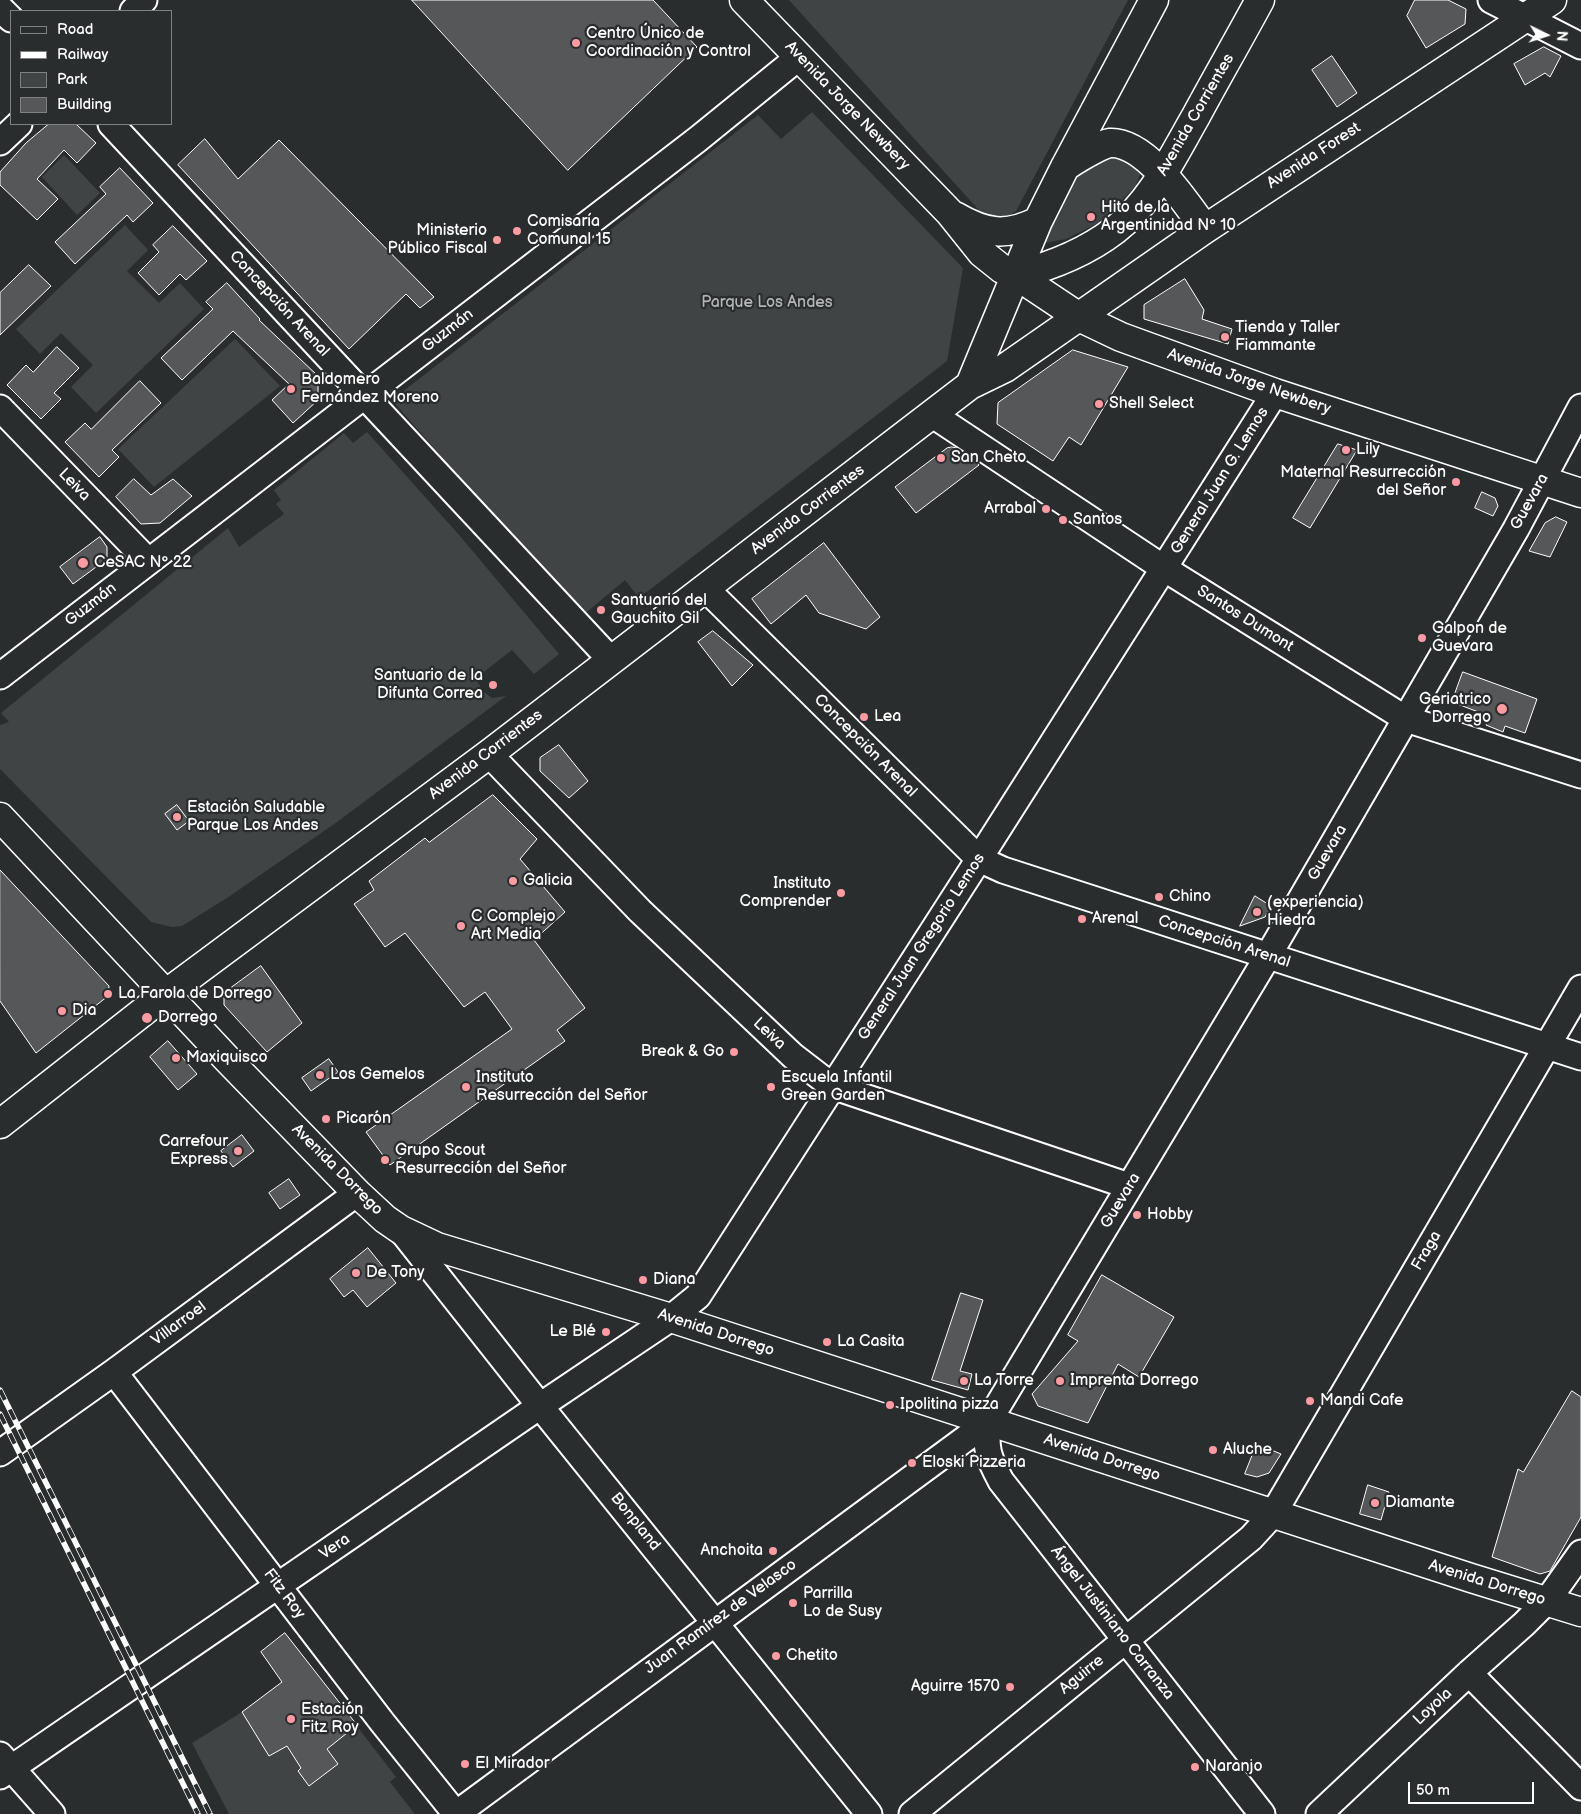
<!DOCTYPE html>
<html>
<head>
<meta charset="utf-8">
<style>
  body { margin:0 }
  #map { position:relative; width:1581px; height:1814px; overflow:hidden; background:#2a2d2e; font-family:"Balsamiq Sans",sans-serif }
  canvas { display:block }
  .legend { position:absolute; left:10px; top:10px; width:162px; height:115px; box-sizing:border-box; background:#2a2d2e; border:1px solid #7f8182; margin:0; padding:6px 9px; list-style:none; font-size:15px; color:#fff }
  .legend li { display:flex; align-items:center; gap:10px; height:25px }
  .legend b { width:25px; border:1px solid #7f8182 }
  .north { position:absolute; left:1521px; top:10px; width:50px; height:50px; -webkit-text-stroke:4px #2a2d2e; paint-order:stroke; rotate:94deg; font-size:14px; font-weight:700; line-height:20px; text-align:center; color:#fff }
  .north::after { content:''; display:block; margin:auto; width:18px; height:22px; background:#fff; clip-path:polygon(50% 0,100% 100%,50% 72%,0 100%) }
  .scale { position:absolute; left:1408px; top:1782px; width:126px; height:22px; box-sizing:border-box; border:2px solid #fff; border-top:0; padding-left:6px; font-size:15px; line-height:18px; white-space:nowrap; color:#fff; -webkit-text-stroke:4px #2a2d2e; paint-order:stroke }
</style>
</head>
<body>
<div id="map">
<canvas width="1581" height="1814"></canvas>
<ul class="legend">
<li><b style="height:6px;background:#2a2d2e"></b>Road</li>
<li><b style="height:6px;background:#fff"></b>Railway</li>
<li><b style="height:14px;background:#414445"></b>Park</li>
<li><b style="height:14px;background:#555758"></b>Building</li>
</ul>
<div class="north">N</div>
<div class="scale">50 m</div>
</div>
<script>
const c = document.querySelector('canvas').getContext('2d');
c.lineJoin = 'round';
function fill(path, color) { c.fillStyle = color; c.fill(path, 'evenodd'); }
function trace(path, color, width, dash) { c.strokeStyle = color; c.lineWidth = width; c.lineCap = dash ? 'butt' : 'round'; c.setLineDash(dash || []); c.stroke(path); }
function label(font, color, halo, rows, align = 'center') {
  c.font = font + ' "Balsamiq Sans",sans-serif'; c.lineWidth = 4.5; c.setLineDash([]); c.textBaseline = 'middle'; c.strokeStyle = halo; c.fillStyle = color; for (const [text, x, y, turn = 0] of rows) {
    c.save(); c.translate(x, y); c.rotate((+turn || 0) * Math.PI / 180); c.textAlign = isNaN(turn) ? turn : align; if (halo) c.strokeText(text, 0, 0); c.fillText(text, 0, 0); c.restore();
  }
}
const green = new Path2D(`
  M789,0h339l-112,211 -13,8 -17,-1z
  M812,112l151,156 -16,93 -308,237 -14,-18 -44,37 -189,-217 366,-285 23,24z
  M1110,153l26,11 5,8 -6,15 -37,36 -32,16 -21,4 1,-11 6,-14 25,-41 10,-12z
  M64,155l36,38 -23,22 -35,-38z
  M125,225l23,25 -21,21 32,32 21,-20 24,26 -108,104 -25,-26 22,-22 -32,-32 -21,21 -24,-25z
  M235,339l45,47 -126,101 -36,-38z
  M367,432l93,104 99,118 -25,20 -22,-24 -27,21 -7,12 6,9 8,6 14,-2 -169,126 -110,76 -45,28 -10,1 -21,-5 -151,-153v-44l9,-3 -8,-9 227,-185 11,19 45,-33 -8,-10 5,-4 -7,-10 70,-57 9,10z
  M285,1633l111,144 -6,5 24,31 -1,1h-184l-37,-71 50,-31 40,-30 -21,-30z`);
const building = new Path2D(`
  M412,0h241l44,47 -129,123z
  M1415,0h33l18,9 -1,15 -39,24 -19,-32z
  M1544,47l17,9 -11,21 -5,-4 -20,12 -11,-21z
  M1332,56l25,37 -20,14 -25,-37z
  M49,124h27l20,19 -19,20 -13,-13 -27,29 21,20 -21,21 -37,-35v-13l26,-29z
  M205,139l33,40 41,-39 155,157 -14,11 -14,-14 -57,55 -171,-184z
  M120,168l33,35 -20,19 -6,-7 -52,49 -20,-22 51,-48 -6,-7z
  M173,226l34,35 -21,19 -6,-6 -21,21 -21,-22 21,-21 -6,-7z
  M29,265l22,21 -51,49v-42z
  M1185,279l19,31 -2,9 30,10 -4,15 -84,-25v-14z
  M227,283l33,36 -1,1 59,56v24l-25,23 -21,-23 17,-16 -56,-53 -51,49 -21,-22 52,-49 -7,-7z
  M57,347l22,21 -25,25 7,6 -20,20 -34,-34 19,-20 7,7z
  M1073,350l55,17 -47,78 -12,-8 -16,24 -56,-37 1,-21z
  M140,381l21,22 -49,47 7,7 -20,20 -34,-35 20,-19 6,6z
  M1338,444l19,6 -47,78 -17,-10z
  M952,447l5,1 19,13 3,4 -63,48 -21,-26 52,-39z
  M134,479l17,16 22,-16 19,17 -32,27 -19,1 -25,-27z
  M1482,492l13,6 3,8 -5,10 -18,-8z
  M1556,517l11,5 -17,35 -21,-6 16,-28z
  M100,537l7,10v12l-34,25 -13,-17z
  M824,543l56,74 -14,12 -47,-16 -13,-18 -35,29 -19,-25z
  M713,631l40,34 -21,21 -34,-44z
  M1463,672l74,27 -12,34 -20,-7 -2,6 -17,-7 3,-9 -37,-14z
  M559,745l29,36 -19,17 -29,-27v-13z
  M493,795l44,44 -17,20 45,53 -31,28 51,68 -28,22 8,11 -175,124 -24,-33 146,-103 -27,-37 -21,15 -59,-74 -20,14 -31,-43 20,-14 -5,-9 56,-43 4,4z
  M177,805l12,16 -12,9 -12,-16z
  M0,870l109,116 -1,10 -72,57 -36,-52z
  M1255,896l16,10 -6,11 -25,9z
  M261,966l41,57 -35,29 -43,-47v-12z
  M168,1041l29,33 -19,16 -28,-33z
  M329,1059l9,13 -27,19 -9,-13z
  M242,1135l12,16 -21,16 -12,-16z
  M289,1179l11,16 -20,14 -11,-16z
  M368,1248l28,35 -29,24 -14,-17 -9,7 -14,-18z
  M1102,1275l72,42 -35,60 -21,-13 -30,59 -50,-17 -6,-12 46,-53 -10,-6z
  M961,1293l22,7 -23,71 12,3 -4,16 -36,-10z
  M1572,1391l9,6v120l-31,54 -10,3 -48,-17 26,-88 5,3z
  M1257,1444l24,10 -12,19 -12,4 -12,-3z
  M1368,1485l21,7 -8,28 -21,-6z
  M285,1633l72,92 -30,24 11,15 -29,22 -11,-15 3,-3 -14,-22 -18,10 -27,-44 40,-30 -21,-30z`);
const minor = new Path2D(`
  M1491,0l90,46
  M0,8l11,11
  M133,11l11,-11
  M111,124l500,536
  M0,142l19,-18
  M0,408l148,153
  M933,415l232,154 241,150 175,56
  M705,588l274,271 24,11 578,187
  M0,676l698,-537 101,-82
  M489,754l151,157 153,145 39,30 297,100
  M401,1230l139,176 329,408
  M114,1372l268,350 74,92
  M988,1422c-3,27 0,35 13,59l261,333
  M0,1453l114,-81 243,-179
  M1469,1673l112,114
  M0,1755l52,59
  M0,1776l540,-370 131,-88 27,-22 281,-437 296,-466
  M456,1814l532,-392 280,-466 248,-427 65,-122
  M912,1814l339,-276 22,-24 308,-526
  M1319,1814l150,-141 55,-49 23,-23 34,-48`);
const major = new Path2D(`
  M744,0l206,213 32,40 20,16 14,6 63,42 42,20 154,56 306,100
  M1065,167c8,-6 36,-23 45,-24 36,-2 76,60 95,86
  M955,216c31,18 51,21 83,5
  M1016,275c36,-9 69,-22 99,-45 37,-29 58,-74 81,-114 21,-39 43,-77 64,-116
  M970,385l68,-164 27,-54 89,-167
  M0,817l227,242 130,134 28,26 16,11 36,17 234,71 800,260 110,34
  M0,1124l167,-131 322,-239 481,-369 35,-17 200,-139 347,-229`);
const rail = new Path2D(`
  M0,1390l210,424
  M0,1414l198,400`);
const markers = [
  [576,43,5,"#ff9aa2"],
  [1091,217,5,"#ff9aa2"],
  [517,231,5,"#ff9aa2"],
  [497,240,5,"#ff9aa2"],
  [1225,337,5,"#ff9aa2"],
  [291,389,5,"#ff9aa2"],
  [1099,404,5,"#ff9aa2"],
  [1346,450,5,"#ff9aa2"],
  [941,458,5,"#ff9aa2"],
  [1456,482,5,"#ff9aa2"],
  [1046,509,5,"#ff9aa2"],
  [1063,520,5,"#ff9aa2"],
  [83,563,6,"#ff9aa2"],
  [601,610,5,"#ff9aa2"],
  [1422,638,5,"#ff9aa2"],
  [493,685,5,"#ff9aa2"],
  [1502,709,6,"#ff9aa2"],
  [864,717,5,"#ff9aa2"],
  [177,817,5,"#ff9aa2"],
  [513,881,5,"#ff9aa2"],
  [841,893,5,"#ff9aa2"],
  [1159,897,5,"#ff9aa2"],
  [1257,912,5,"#ff9aa2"],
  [1082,919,5,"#ff9aa2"],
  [461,926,5,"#ff9aa2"],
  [108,994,5,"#ff9aa2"],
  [62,1011,5,"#ff9aa2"],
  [147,1018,6,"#ff9aa2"],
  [734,1052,5,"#ff9aa2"],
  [176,1058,5,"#ff9aa2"],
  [320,1075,5,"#ff9aa2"],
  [466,1087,5,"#ff9aa2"],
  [771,1087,5,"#ff9aa2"],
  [326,1119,5,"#ff9aa2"],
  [238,1151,5,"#ff9aa2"],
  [385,1160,5,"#ff9aa2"],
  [1137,1215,5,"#ff9aa2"],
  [356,1273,5,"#ff9aa2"],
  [643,1280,5,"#ff9aa2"],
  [606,1332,5,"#ff9aa2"],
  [827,1342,5,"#ff9aa2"],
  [964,1381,5,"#ff9aa2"],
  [1060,1381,5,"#ff9aa2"],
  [1310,1401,5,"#ff9aa2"],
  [890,1405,5,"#ff9aa2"],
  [1213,1450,5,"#ff9aa2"],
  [912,1463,5,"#ff9aa2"],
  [1375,1503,5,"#ff9aa2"],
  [773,1551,5,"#ff9aa2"],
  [793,1603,5,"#ff9aa2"],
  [776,1656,5,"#ff9aa2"],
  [1010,1687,5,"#ff9aa2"],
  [291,1719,5,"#ff9aa2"],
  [465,1764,5,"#ff9aa2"],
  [1195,1767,5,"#ff9aa2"]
];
const poiNames = [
  ["Centro Único de",586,34],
  ["Coordinación y Control",586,52],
  ["Hito de la",1101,208],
  ["Argentinidad Nº 10",1101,226],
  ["Comisaría",527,222],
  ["Comunal 15",527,240],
  ["Ministerio",487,231,"right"],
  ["Público Fiscal",487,249,"right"],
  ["Tienda y Taller",1235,328],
  ["Fiammante",1235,346],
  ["Baldomero",301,380],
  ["Fernández Moreno",301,398],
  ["Shell Select",1109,404],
  ["Lily",1356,450],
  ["San Cheto",951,458],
  ["Maternal Resurrección",1446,473,"right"],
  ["del Señor",1446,491,"right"],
  ["Arrabal",1036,509,"right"],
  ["Santos",1073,520],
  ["CeSAC Nº 22",94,563],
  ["Santuario del",611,601],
  ["Gauchito Gil",611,619],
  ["Galpon de",1432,629],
  ["Guevara",1432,647],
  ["Santuario de la",483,676,"right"],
  ["Difunta Correa",483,694,"right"],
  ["Geriatrico",1491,700,"right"],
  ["Dorrego",1491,718,"right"],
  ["Lea",874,717],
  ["Estación Saludable",187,808],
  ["Parque Los Andes",187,826],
  ["Galicia",523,881],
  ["Instituto",831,884,"right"],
  ["Comprender",831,902,"right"],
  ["Chino",1169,897],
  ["(experiencia)",1267,903],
  ["Hiedra",1267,921],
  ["C Complejo",471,917],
  ["Art Media",471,935],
  ["Arenal",1092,919],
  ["La Farola de Dorrego",118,994],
  ["Dia",72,1011],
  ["Dorrego",158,1018],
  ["Break & Go",724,1052,"right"],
  ["Maxiquisco",186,1058],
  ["Los Gemelos",330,1075],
  ["Instituto",476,1078],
  ["Resurrección del Señor",476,1096],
  ["Escuela Infantil",781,1078],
  ["Green Garden",781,1096],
  ["Picarón",336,1119],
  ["Carrefour",228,1142,"right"],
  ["Express",228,1160,"right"],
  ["Grupo Scout",395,1151],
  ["Resurrección del Señor",395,1169],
  ["Hobby",1147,1215],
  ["De Tony",366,1273],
  ["Diana",653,1280],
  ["Le Blé",596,1332,"right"],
  ["La Casita",837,1342],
  ["La Torre",974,1381],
  ["Imprenta Dorrego",1070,1381],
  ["Mandi Cafe",1320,1401],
  ["Ipolitina pizza",900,1405],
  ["Aluche",1223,1450],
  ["Eloski Pizzeria",922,1463],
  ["Diamante",1385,1503],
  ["Anchoita",763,1551,"right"],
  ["Parrilla",803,1594],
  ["Lo de Susy",803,1612],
  ["Chetito",786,1656],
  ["Aguirre 1570",1000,1687,"right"],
  ["Estación",301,1710],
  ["Fitz Roy",301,1728],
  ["El Mirador",475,1764],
  ["Naranjo",1205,1767]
];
const streetNames = [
  ["Avenida Jorge Newbery",847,106,46],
  ["Avenida Corrientes",1196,115,-60],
  ["Avenida Forest",1314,156,-33],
  ["Concepción Arenal",279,304,47],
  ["Guzmán",448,331,-38],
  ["Avenida Jorge Newbery",1249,382,19],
  ["General Juan G. Lemos",1220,481,-58],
  ["Leiva",74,485,46],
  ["Guevara",1530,502,-61],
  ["Avenida Corrientes",808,510,-37],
  ["Guzmán",91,605,-38],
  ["Santos Dumont",1245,619,32],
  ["Concepción Arenal",865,746,45],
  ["Avenida Corrientes",486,755,-37],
  ["Guevara",1328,853,-60],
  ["Concepción Arenal",1224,942,18],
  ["General Juan Gregorio Lemos",922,947,-57],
  ["Leiva",769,1034,43],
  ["Avenida Dorrego",337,1170,45],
  ["Guevara",1121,1201,-59],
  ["Fraga",1427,1251,-60],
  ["Villarroel",179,1324,-36],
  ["Avenida Dorrego",716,1333,18],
  ["Avenida Dorrego",1102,1458,18],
  ["Bonpland",635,1522,51],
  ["Vera",335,1547,-34],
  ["Avenida Dorrego",1487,1583,17],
  ["Fitz Roy",284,1594,53],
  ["Juan Ramírez de Velasco",721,1617,-36],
  ["Ángel Justiniano Carranza",1112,1623,52],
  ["Aguirre",1082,1675,-39],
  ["Loyola",1433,1707,-43]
];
const parkNames = [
  ["Parque Los Andes",767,303]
];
fill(green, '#414445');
fill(building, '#555758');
trace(building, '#fff', 1);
trace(minor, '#fff', 29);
trace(major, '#fff', 31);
trace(minor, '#2a2d2e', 25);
trace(major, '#2a2d2e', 28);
trace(rail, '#fff', 5.5);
trace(rail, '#2a2d2e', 4, [11]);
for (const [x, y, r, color] of markers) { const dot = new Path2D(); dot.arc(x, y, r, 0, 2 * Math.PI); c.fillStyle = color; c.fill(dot); trace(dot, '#2a2d2e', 2); }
label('16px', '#fff', '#2a2d2e', poiNames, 'left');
label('16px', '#fff', '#2a2d2e', streetNames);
label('16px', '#b3b4b5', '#2a2d2e', parkNames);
</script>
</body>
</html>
